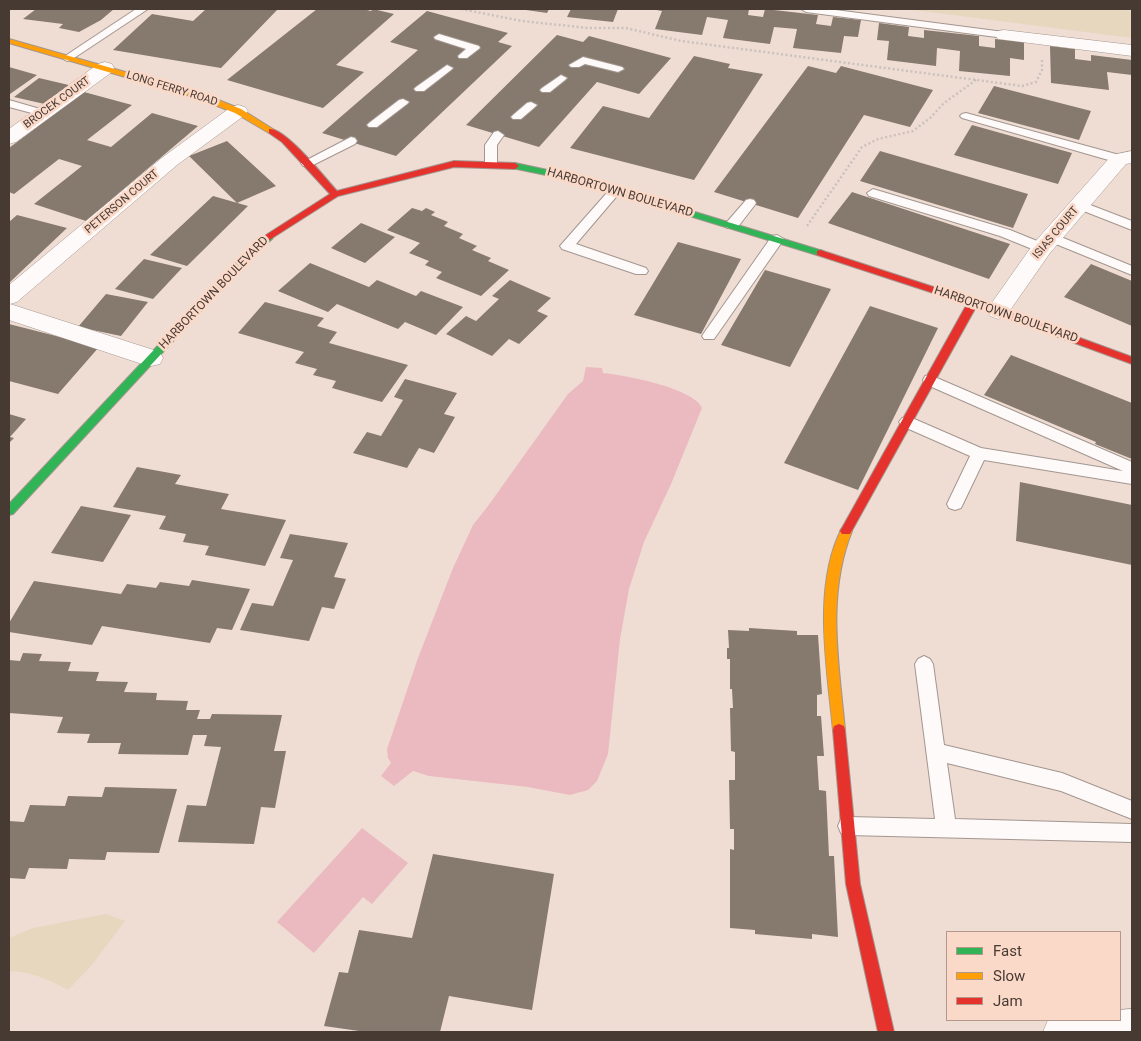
<!DOCTYPE html>
<html>
<head>
<meta charset="utf-8">
<style>
  body { margin:0 }
  #map { position:relative; width:1141px; height:1041px; overflow:hidden; background:#efddd4; font-family:Roboto,sans-serif }
  canvas { display:block }
  .frame { position:absolute; inset:0; border:10px solid #473a33; pointer-events:none }
  .legend { position:absolute; left:946px; top:931px; width:175px; height:90px; box-sizing:border-box; background:#fbd9c8; border:1px solid #b3998c; margin:0; padding:6px 9px; list-style:none; font-size:15px; color:#473a33 }
  .legend li { display:flex; align-items:center; gap:10px; height:25px }
  .legend b { width:25px; border:1px solid #b3998c }
</style>
</head>
<body>
<div id="map">
<canvas width="1141" height="1041"></canvas>
<div class="frame"></div>
<ul class="legend">
<li><b style="height:6px;background:#30b455"></b>Fast</li>
<li><b style="height:6px;background:#ff9f0a"></b>Slow</li>
<li><b style="height:6px;background:#e5322d"></b>Jam</li>
</ul>
</div>
<script>
const c = document.querySelector('canvas').getContext('2d');
c.lineJoin = 'round';
function fill(path, color) { c.fillStyle = color; c.fill(path, 'evenodd'); }
function trace(path, color, width, dash) { c.strokeStyle = color; c.lineWidth = width; c.lineCap = dash ? 'butt' : 'round'; c.setLineDash(dash || []); c.stroke(path); }
function label(font, color, halo, rows, align = 'center') {
  c.font = font + ' Roboto,sans-serif'; c.lineWidth = 5; c.setLineDash([]); c.textBaseline = 'middle'; c.strokeStyle = halo; c.fillStyle = color; for (const [text, x, y, turn = 0] of rows) {
    c.save(); c.translate(x, y); c.rotate((+turn || 0) * Math.PI / 180); c.textAlign = isNaN(turn) ? turn : align; if (halo) c.strokeText(text, 0, 0); c.fillText(text, 0, 0); c.restore();
  }
}
const green = new Path2D(`
  M906,9h206l20,2v27z
  M106,914l19,7 -34,45 -23,24c-20,-11 -36,-18 -59,-19v-33l24,-10z`);
const water = new Path2D(`
  M586,367l16,1 1,5c21,2 91,15 99,35l-31,76 -27,58 -15,47 -9,50 -12,115 -11,27 -9,9 -18,5 -42,-8 -99,-11 -16,-5 -19,15 -13,-10 10,-13 -3,-5 -1,-9 31,-91 35,-90 20,-43 15,-19 80,-112 15,-13z
  M362,828l46,35 -36,41 -9,-7 -49,56 -37,-31z`);
const building = new Path2D(`
  M36,9h78l-13,11 -22,12 -20,-4 4,-4 -40,-5z
  M206,9h72l-57,59 -108,-18 39,-36 41,7z
  M317,9h46l8,2 2,-2 21,5 -58,51 28,7 -41,36 -96,-28z
  M519,9h30l-2,4z
  M571,9h47l-5,13 -46,-5z
  M651,9h98l-1,6 15,2 2,-8 53,6 -2,9 15,2 2,-9 28,3 -3,17 -14,-1 -3,17 -48,-5 4,-19 -23,-2 -4,17 -47,-6 5,-18 -21,-3 -5,18 -47,-6 7,-18z
  M427,11l81,22 -10,9 14,4 -116,110 -74,-23 96,-83 -28,-8z
  M879,23l30,4 -1,9 16,2v-8l55,6v10l16,2v-9l29,3v18l-14,-2v18l-51,-5 1,-20 -23,-3 -1,18 -49,-6 2,-19 -12,-1z
  M557,35l26,7 6,-6 82,22 -32,36 -42,-12 -58,65 -73,-22z
  M1050,46l25,3v10l16,2v-6l41,5v15l-25,-3 2,18 -58,-7z
  M694,56l36,8 -2,4 35,6 -69,106 -124,-32 33,-42 46,12z
  M808,66l28,7 5,-7 92,24 -23,37 -46,-12 -66,103 -84,-26z
  M9,67l28,8 -27,19z
  M39,78l34,8 -24,19 -35,-8z
  M994,86l97,25 -12,29 -101,-27z
  M84,92l48,13 -45,35 24,7 41,-34 46,13 -112,95 -52,-17 48,-38 -23,-7 -45,35 -5,-2v-44z
  M972,125l100,28 -14,31 -104,-29z
  M227,141l24,22 25,23 -39,17 -48,-47z
  M880,151l148,43 -15,34 -153,-47z
  M852,192l158,52 -21,35 -161,-56z
  M213,196l35,10 -61,60 -37,-11z
  M412,208l10,3 4,-3 9,4 -4,3 17,7 -4,4 19,8 -4,4 18,8 -5,4 19,8 -3,3 21,9 -28,26 -45,-18 6,-6 -17,-7 4,-4 -20,-8 11,-10 -33,-13z
  M17,215l50,13 -58,55v-61z
  M361,223l34,14 -30,26 -34,-15z
  M678,242l63,17 -40,75 -67,-19z
  M144,259l38,9 -29,31 -38,-10z
  M310,263l59,24 8,-7 39,16 5,-5 42,16 -27,28 -31,-13 -7,7 -61,-25 -9,8 -50,-21z
  M1091,264l41,17v45l-68,-29z
  M765,270l66,19 -41,78 -69,-22z
  M510,280l41,18 -14,13 11,5 -29,28 -10,-5 -17,17 -46,-22 20,-18 10,5 23,-22 -7,-3z
  M106,294l42,8 -27,34 -43,-9z
  M265,302l59,16 -7,8 20,6 -8,11 79,22 -26,37 -50,-14 4,-7 -23,-6 4,-6 -22,-6 9,-11 -66,-19z
  M870,306l68,22 -80,162 -74,-27z
  M9,324l90,23 -41,47 -49,-13z
  M1011,355l121,48v56l-37,-15 1,-2 -112,-47z
  M405,379l52,14 -13,21 11,3 -21,36 -15,-5 -12,20 -54,-15 14,-21 14,4 22,-36 -9,-3z
  M9,414l17,5 -16,18 4,1 -5,5z
  M137,467l44,8 -6,9 54,10 -8,15 65,11 -21,46 -60,-11 4,-9 -26,-4 3,-8 -27,-5 7,-13 -53,-9z
  M1020,482l112,23v60l-116,-24z
  M81,506l50,9 -28,47 -52,-9z
  M290,534l58,9 -14,34 12,2 -12,30 -12,-2 -13,34 -69,-11 12,-27 21,3 20,-46 -13,-2z
  M192,580l58,9 -18,41 -15,-2 -7,15 -108,-17 -10,19 -83,-13v-9l25,-42 87,13 6,-10 29,4 4,-6 29,4z
  M749,628l48,3v4h21l4,59 -5,1v21h4l3,40h-7l2,34 7,1 3,65h5l4,81 -26,-3v5l-57,-5v-4l-25,-2v-79l4,1v-21h-4l-1,-49h6v-28l-4,-1 -1,-43h3l-1,-19h-2v-30h-3v-11h2l-1,-18 21,1z
  M23,653l19,1 -3,7 32,1 -3,9 31,1 -3,9 32,1 -4,10 33,1 -1,7 32,1 -2,9h14l-3,9h13l2,-5 70,1 -8,36h12l-11,57 -14,-1 -7,37 -76,-2 9,-37 19,1 15,-59 -17,-1 3,-11h-14l-5,20 -70,-1 3,-11h-34l3,-9 -33,-1 6,-16 -54,-4v-53l11,1z
  M105,787l72,2 -18,64 -52,-1 -2,8 -36,-1 -2,10 -38,-1 -4,11 -16,-1v-57l15,1 6,-17 35,1 3,-10 34,1z
  M433,854l121,20 -22,136 -83,-14 -9,36h-74l-42,-6 15,-54 9,1 11,-43 53,8z`);
const path = new Path2D(`
  M461,9l61,12 66,7h38l55,13 341,45 14,-4 6,-12v-11
  M807,226l55,-79 16,-8 35,-8 17,-13 14,-15 32,-23`);
const lane = new Path2D(`
  M136,9h12l-77,51 -4,1 -5,-3z
  M801,9h27l176,23 5,3 -5,3 -198,-26z
  M439,34l40,12 1,2 -13,10h-8l-1,-2 8,-7 -31,-10 -1,-2z
  M583,57l39,10 2,2 -6,3 -33,-8 -6,3h-8l-2,-2z
  M447,65l6,3 -2,2 -27,21h-8l-2,-2 2,-2z
  M561,75l6,3 -2,2 -15,12h-8l-2,-2 2,-2z
  M403,99l6,3 -2,2 -30,23h-8l-2,-2 2,-2 30,-23z
  M9,100l38,11 2,2 -6,3 -34,-9z
  M531,102l6,3 -2,2 -14,12h-8l-2,-2 2,-2 14,-12z
  M966,113l157,43 2,3 -6,4 -157,-45 -2,-2 2,-2z
  M498,131l6,4 -7,10v20l-2,3h-8l-2,-3v-20l9,-13z
  M351,137l4,1 2,3 -2,3 -44,22h-8l-2,-3z
  M616,186l6,4 -46,54 70,24 2,3 -2,3h-10l-74,-25 -2,-3 52,-59z
  M873,189l137,41 37,15 2,3 -2,3h-10l-37,-15 -131,-40 -2,-3z
  M750,199l4,1 2,3 -2,3 -17,22h-10l-1,-3 1,-3 19,-22z
  M1080,201l52,20v9l-56,-22 -2,-3 2,-3z
  M1051,233l81,33v9l-86,-35 -1,-3 1,-3z
  M777,235l7,4 -70,100h-10l-2,-3 2,-3 68,-97z
  M930,375l202,87v22l-148,-24 -23,48 -6,2 -6,-2 -2,-4 23,-48 -68,-30 -3,-4 3,-4 5,-1 5,1 69,30 142,23 -198,-87 -2,-4 2,-4z
  M924,656l6,3 3,5 11,81 118,28 70,28v18l-71,-28 -114,-28 8,56 177,5v18l-284,-7 -7,-2 -3,-7 3,-7 7,-2 87,2 -20,-155 3,-5z`);
const street = new Path2D(`
  M1004,30l128,15v11l-134,-17 -3,-4 3,-4z
  M105,62l7,2 2,4 -2,4 -96,70 -7,2v-15l89,-65z
  M238,105l7,2 3,4 -3,4 -68,50 -160,137 -7,2 150,48 3,6 -3,6 -9,2 -9,-2 -133,-44v-35l154,-128 68,-50z
  M1132,151v12l-6,1 -76,89 -44,63 -8,3 -8,-3 -4,-5 48,-68 78,-88z
  M1132,1009v23h-89l5,-12h72v-10z`);
const fast = new Path2D(`
  M515,163l65,14 243,74 2,2 -2,2h-6l-242,-74 -63,-13v-4z
  M269,234l4,3 -1,2 -22,19 -237,256 -4,1v-11l235,-250z`);
const slow = new Path2D(`
  M9,39l194,55 38,15 35,22 -7,2 -34,-20 -38,-15 -188,-55z
  M846,527l4,1 2,3c-26,64 -13,133 -7,199l-1,4 -5,2 -5,-2 -1,-4c-6,-63 -21,-144 9,-202z`);
const jam = new Path2D(`
  M269,129c16,-2 56,49 68,62l117,-30 61,2 4,3 -4,3 -61,-2 -116,29 -69,44 -4,-3 1,-2 64,-41 -48,-52 -13,-9z
  M820,250l181,59 131,48v7l-156,-57 -126,227h-8l-2,-3 2,-3 125,-224 -150,-49v-4z
  M839,724l5,2 1,4 15,154 34,148h-16l-32,-148 -13,-154 1,-4z`);
const farStreetnames = [
  ["LONG FERRY ROAD",172,89,17],
  ["BROCEK COURT",57,103,-36],
  ["PETERSON COURT",122,202,-40],
  ["ISIAS COURT",1056,233,-50]
];
const streetNames = [
  ["HARBORTOWN BOULEVARD",620,193,16],
  ["HARBORTOWN BOULEVARD",214,293,-46],
  ["HARBORTOWN BOULEVARD",1006,315,19]
];
fill(green, '#e6d7be');
fill(water, '#ebb9c0');
fill(building, '#86796e');
trace(lane, '#a3968f', 2);
trace(street, '#a3968f', 1);
trace(fast, '#a3968f', 2);
trace(slow, '#a3968f', 2);
trace(jam, '#a3968f', 2);
trace(path, '#cac1be', 2.5, [2, 2.5]);
fill(lane, '#fdfaf9');
fill(street, '#fdfaf9');
fill(fast, '#30b455');
fill(slow, '#ff9f0a');
fill(jam, '#e5322d');
label('11px', '#473a33', '#fbd9c8', farStreetnames);
label('12px', '#473a33', '#fbd9c8', streetNames);
</script>
</body>
</html>
